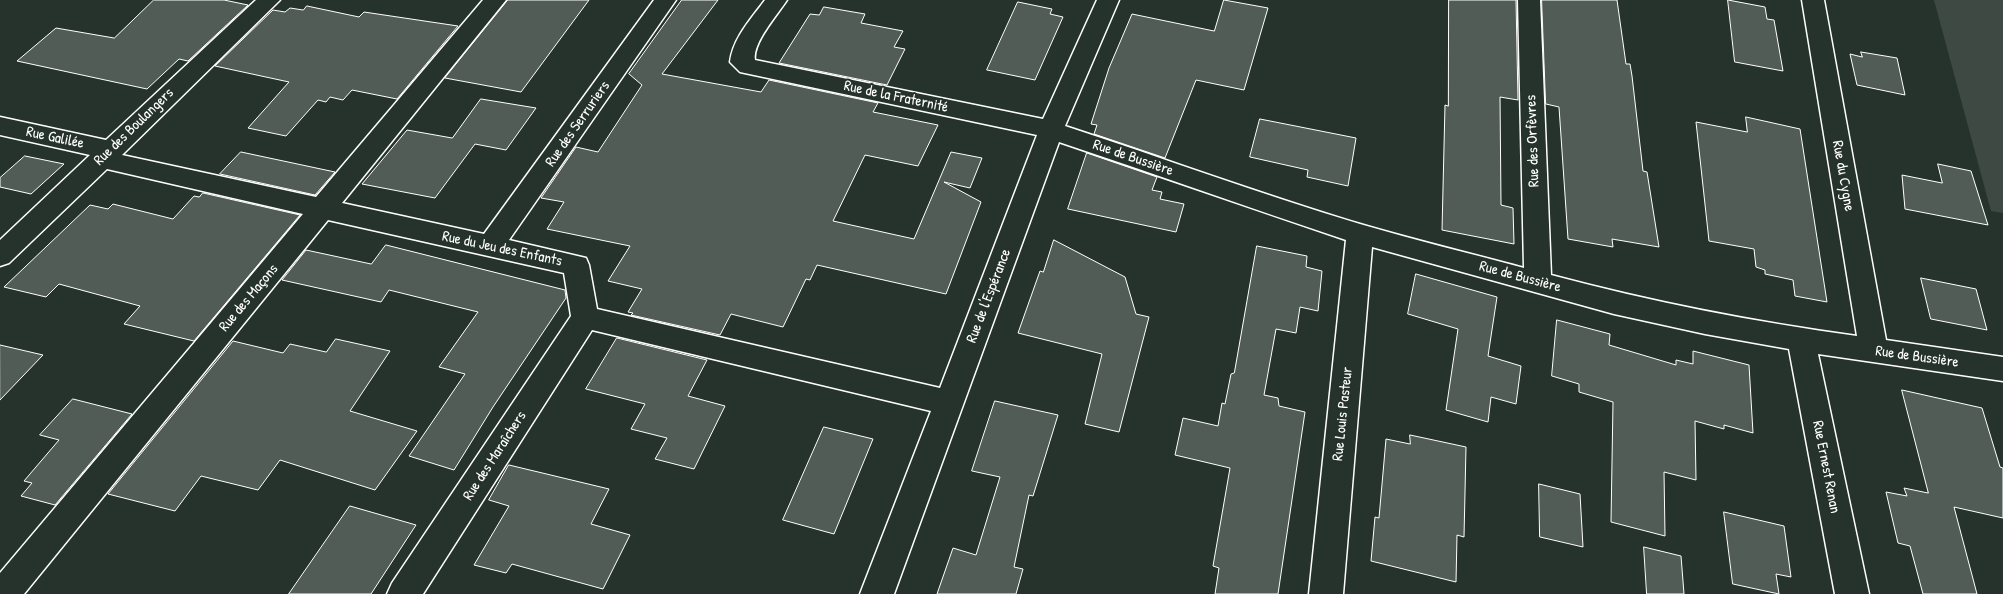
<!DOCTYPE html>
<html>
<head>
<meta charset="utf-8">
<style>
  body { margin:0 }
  canvas { display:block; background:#26332d }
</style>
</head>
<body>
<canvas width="2003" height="594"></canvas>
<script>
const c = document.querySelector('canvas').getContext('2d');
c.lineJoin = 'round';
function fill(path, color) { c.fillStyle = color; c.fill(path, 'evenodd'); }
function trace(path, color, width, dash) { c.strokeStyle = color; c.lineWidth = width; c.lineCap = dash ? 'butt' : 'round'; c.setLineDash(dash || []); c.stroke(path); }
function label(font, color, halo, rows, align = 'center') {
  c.font = font + ' "Patrick Hand",sans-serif'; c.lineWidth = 4; c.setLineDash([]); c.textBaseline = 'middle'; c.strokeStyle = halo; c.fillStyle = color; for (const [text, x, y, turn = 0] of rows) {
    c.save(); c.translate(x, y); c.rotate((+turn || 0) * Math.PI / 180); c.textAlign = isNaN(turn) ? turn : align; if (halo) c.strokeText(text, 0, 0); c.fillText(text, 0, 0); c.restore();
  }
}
const green = new Path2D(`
  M1934,0h69v213l-12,-2z`);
const building = new Path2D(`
  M154,0h70l24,5 -60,56 -9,-2 -32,30 -130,-28 39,-33 58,10z
  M508,0h81l-68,92 -76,-14z
  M682,0h36l-56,74 99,18 8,-12 109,23 -5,9 65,13 -20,41 -53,-11 -32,66 81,18 37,-87 31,6 -12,30 -26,-6 37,20 -35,92 -129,-29 -7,15 -4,-1 -23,48 -52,-13 -11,21 -89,-20 2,-2 -5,-1 14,-23 -34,-8 22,-35 -83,-17 17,-27 -23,-4 35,-51 22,5 44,-67 -13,-11z
  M1224,0l44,8 -24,82 -48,-10 -31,78 -71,-24 3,-9 -6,-1 18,-56 23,-54 82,17z
  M1449,0h67l2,100 -18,-3 1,108 12,3 1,36 -72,-14 3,-125 3,1z
  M1542,0h75l9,64h4l2,12 11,95 4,1 12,75 -47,-8 1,8 -45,-8 -9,-132 -13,-3z
  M1728,0l37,7 2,12 7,1 9,51 -48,-9z
  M1018,2l34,7 -2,5 13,3 -28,63 -48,-10z
  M307,6l52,11 5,-5 94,14 -61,73 -45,-9 -9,10 -13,-3 -4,5 -8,-2 -32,36 -38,-8 41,-46 -74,-16 58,-56 12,2 5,-4 13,2z
  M824,7l41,7 -4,9 42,8 -9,16 11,2 -18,36 -108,-22 31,-49 9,1z
  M1861,52l36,6 8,37 -48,-10 -7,-31 12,3z
  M481,99l55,9 -30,42 -31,-6 -40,54 -73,-14 45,-54 45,8z
  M1746,117l54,12 27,173 -32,-6 -2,-16 -28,-6v-4l-9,-3 -2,-18 -45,-8 -13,-119 51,10z
  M1260,119l96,19 -8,48 -41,-9 1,-7 -58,-13z
  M241,152l94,20 -20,23 -95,-21z
  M1087,153l70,24 -5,13 10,2 -2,7 24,5 -8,28 -108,-23z
  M25,156l39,8 -33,30 -31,-7v-9z
  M1938,164l33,7 17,54 -83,-16 -3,-34 40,8z
  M203,193l97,22 -106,126 -70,-17 16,-18 -81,-22 -13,13 -42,-10 86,-82 18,4 5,-5 60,15 21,-23 5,1z
  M1054,240l71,37 11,37 13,3 -30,115 -34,-8 17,-70 -84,-21 22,-62 3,1z
  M386,245l179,45 1,8 -73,109 -39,63 -45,-14 56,-82 -26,-7 39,-55 -89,-22 -8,12 -99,-22 24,-30 65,14z
  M1257,246l50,10 -1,11 16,4 -4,40 -18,-4 -4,26 -20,-4 -12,66 14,3 1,8 26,6 -27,182h-63l4,-26 -6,-2 17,-98 -55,-13 8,-37 35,8 4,-23 3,1 6,-30 3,-1z
  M1416,274l81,23 -9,59 33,10 -5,38 -25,-7 -3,25 -42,-12 12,-81 -50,-15z
  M1921,278l55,11 11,41 -56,-11z
  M1557,320l53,14 -1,11 67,20v-5l17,4v-13l56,14 4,68 -29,-8v4l-29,-8 1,59 -32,-8 1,64 -54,-14 2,-120 -34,-10v-8l-27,-8z
  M617,338l90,22 -19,36 37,10 -31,63 -39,-10 12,-21 -36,-9 14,-25 -59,-15z
  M336,339l54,12 -40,60 67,20 -42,59 -95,-30 -22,30 -57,-14 -26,35 -67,-17 125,-153 50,12 7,-9 36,8z
  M0,345l43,10 -43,45z
  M1902,390l80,18 18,59 3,1v50l-49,-11 23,87h-54l-13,-48 -12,-3 -12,-51 21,4 -3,-8 24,5z
  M73,399l59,15 -77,91 -34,-9 11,-13 -8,-2 35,-41 -19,-5z
  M995,401l63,14 -25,81 -4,-1 -15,72 9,2 -7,25h-79l16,-46 23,7 24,-78 -28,-6z
  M824,427l49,12 -39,95 -51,-14z
  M1410,435l56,12 -2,90 -7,-2 -1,47 -85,-21 4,-44 4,1 7,-79 24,5z
  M509,465l100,24 -18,35 39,11 -27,54 -91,-25 -6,9 -32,-8 35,-59 -20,-6z
  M1539,484l41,10 3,53 -43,-10z
  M350,506l66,19 -45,69h-82z
  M1724,512l60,14 7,51 -15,-3 3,20 -46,-10z
  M1644,547l37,9 3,38h-37z`);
const street = new Path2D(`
  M256,0h24l-158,155 194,42 167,-197h23l-164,203 142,31 170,-234h22l-167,240 77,18 3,7 8,44 343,79 97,-253 -297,-63 -10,-10c3,-24 21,-43 35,-62h22c-9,14 -35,43 -32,60l288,59 54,-119h22l-54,126c98,32 195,68 295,98 54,16 109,29 164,44l-6,-268h22l11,275c101,27 203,47 306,61l-55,-336h22l62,340 117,17v24l-185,-27 51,240h-34l-46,-245 -84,-15 -91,-20 -242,-67 -29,347h-34l37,-354c-96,-32 -191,-66 -287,-98l-165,452h-34l71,-183 -339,-81 -169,264h-36l5,-11 179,-267 -7,-43 -236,-53 -304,374h-24v-21l303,-359 -196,-45 -98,94 -9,3v-26l90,-85 -90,-20v-18l106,23z`);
const streetNames = [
  ["Rue de la Fraternité",896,97,12],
  ["Rue des Serruriers",578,124,-55],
  ["Rue des Boulangers",134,127,-44],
  ["Rue Galilée",55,138,12],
  ["Rue des Orfèvres",1533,141,-92],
  ["Rue de Bussière",1133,158,19],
  ["Rue du Cygne",1843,176,80],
  ["Rue du Jeu des Enfants",502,249,12],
  ["Rue de Bussière",1520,277,15],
  ["Rue de l'Espérance",989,296,-69],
  ["Rue des Maçons",249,298,-50],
  ["Rue de Bussière",1917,357,8],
  ["Rue Louis Pasteur",1343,414,-84],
  ["Rue des Maraîchers",495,456,-57],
  ["Rue Ernest Renan",1826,467,79]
];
fill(green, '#3e4944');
fill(building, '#515c57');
trace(building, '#fff', 1);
trace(street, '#fff', 3);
fill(street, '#26332d');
label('15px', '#fff', '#26332d', streetNames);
</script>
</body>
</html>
